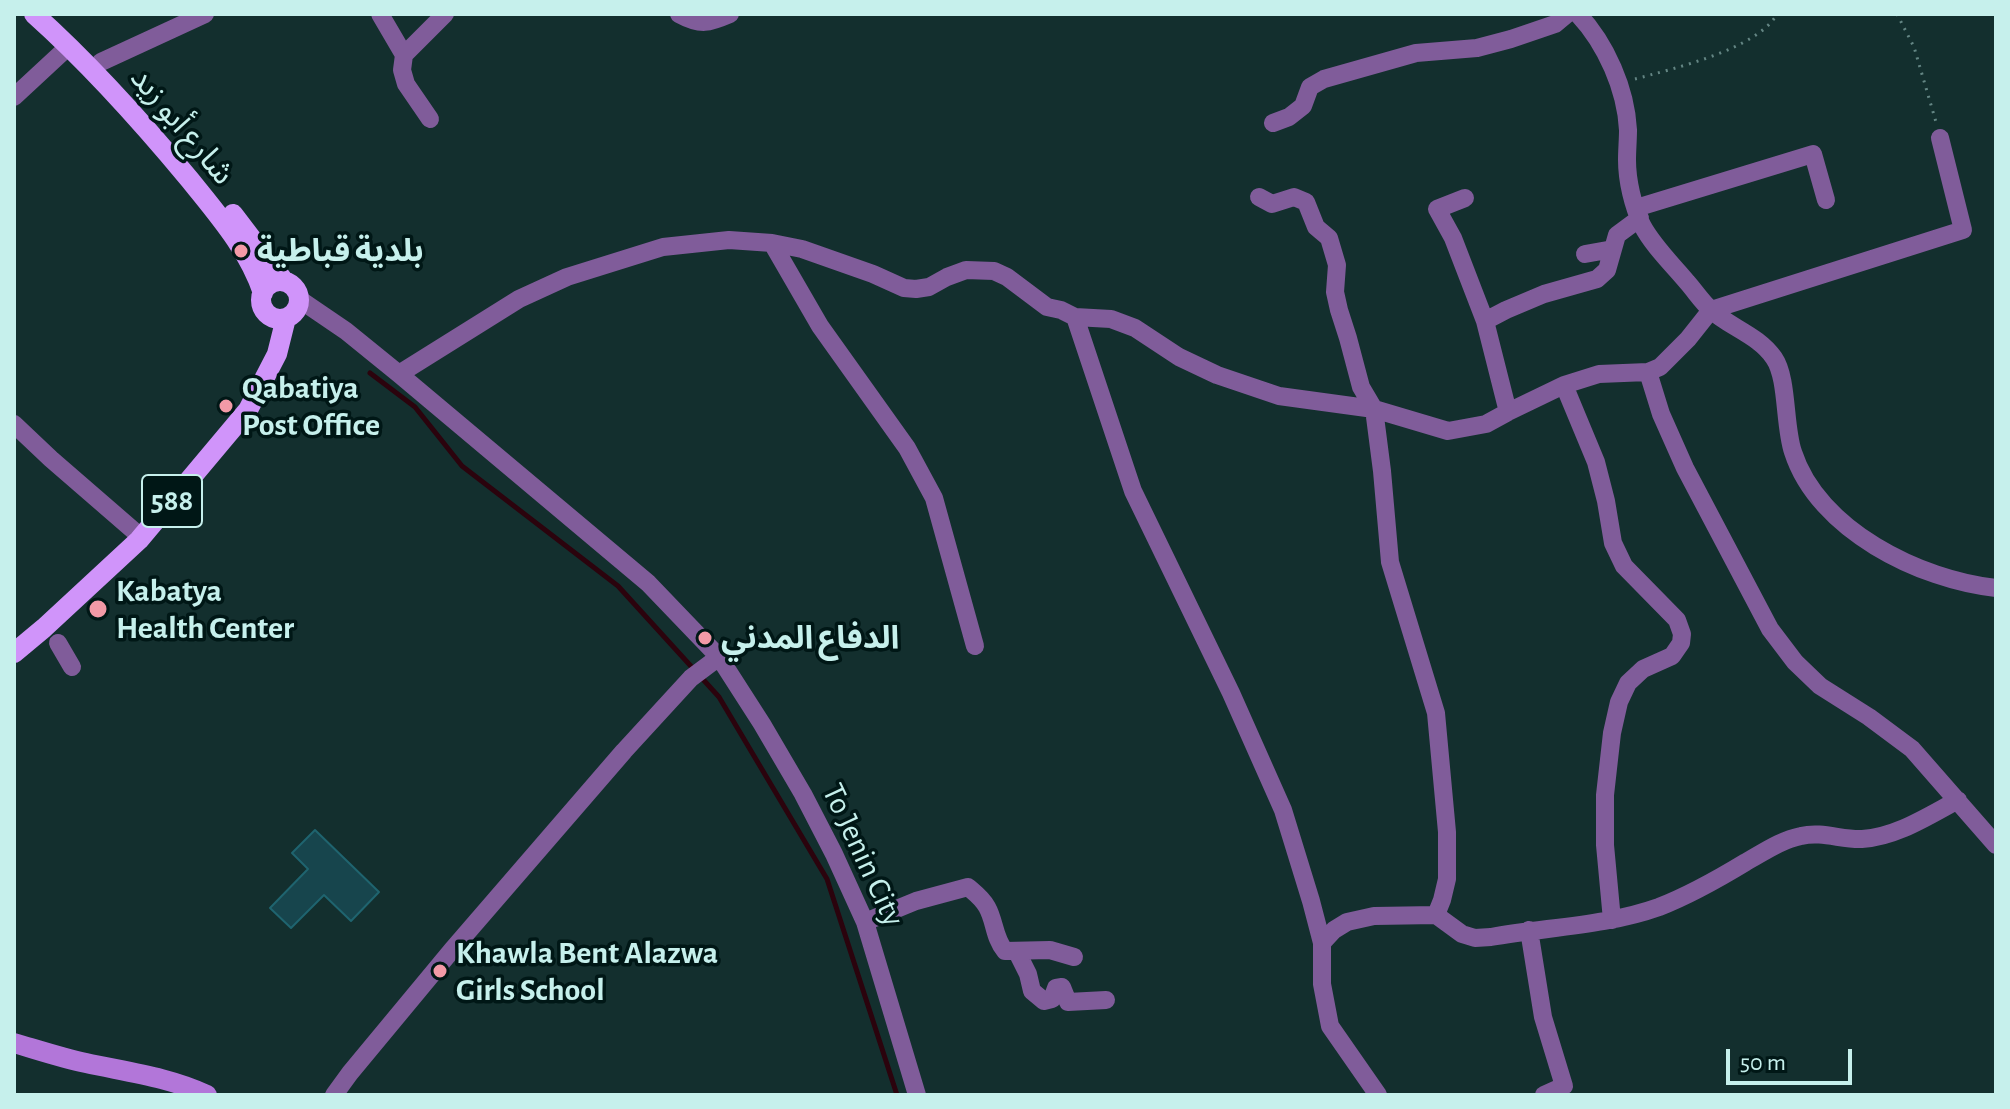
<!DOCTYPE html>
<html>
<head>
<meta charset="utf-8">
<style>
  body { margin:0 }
  #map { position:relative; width:2010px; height:1109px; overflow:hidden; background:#132f2e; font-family:"Alegreya Sans",sans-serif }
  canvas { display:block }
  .frame { position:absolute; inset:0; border:16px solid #c6f0ec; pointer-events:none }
  .scale { position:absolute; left:1726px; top:1049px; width:126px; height:36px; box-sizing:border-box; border:4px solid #c6f0ec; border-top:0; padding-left:10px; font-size:24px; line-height:28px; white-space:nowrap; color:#c6f0ec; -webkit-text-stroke:6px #001716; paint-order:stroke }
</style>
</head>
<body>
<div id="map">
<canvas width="2010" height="1109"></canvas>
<div class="frame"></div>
<div class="scale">50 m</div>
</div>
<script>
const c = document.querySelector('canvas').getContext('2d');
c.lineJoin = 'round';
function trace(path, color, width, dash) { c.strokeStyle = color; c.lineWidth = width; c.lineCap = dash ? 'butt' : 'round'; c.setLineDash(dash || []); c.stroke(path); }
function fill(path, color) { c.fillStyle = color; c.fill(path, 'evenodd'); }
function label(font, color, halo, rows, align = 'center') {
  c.font = font + ' "Alegreya Sans","Noto Sans Arabic",sans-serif'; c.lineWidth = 7; c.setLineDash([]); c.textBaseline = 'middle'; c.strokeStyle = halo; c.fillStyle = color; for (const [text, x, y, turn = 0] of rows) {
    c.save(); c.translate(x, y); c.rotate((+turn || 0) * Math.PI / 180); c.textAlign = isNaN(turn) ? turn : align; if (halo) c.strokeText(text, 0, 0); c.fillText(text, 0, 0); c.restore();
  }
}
const stream = new Path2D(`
  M370,373l45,34 47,59 156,120 101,111 108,182 70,216`);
const building = new Path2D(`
  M315,830l64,62 -28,29 -27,-26 -33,33 -21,-20 38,-39 -16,-16z`);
const path = new Path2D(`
  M1897,14l17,33 22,75
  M1635,79c37,-10 123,-30 142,-65`);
const street = new Path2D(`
  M380,14l24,41 -2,15 4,14 24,35
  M679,14c22,12 30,9 51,0
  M1578,14c28,30 48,75 50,116 0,10 -1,20 -1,30 0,21 6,46 15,65 11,21 30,39 45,57 8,9 15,20 24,28 20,18 47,25 63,48 14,20 10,68 19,94 25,78 127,128 203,136
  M404,55l41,-41
  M101,62l104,-48
  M14,97l55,-51
  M1273,123l16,-6 14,-11 7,-19 14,-8 92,-26 61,-5 34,-9 44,-15 12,-10
  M1259,197l13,7 22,-7 12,5 10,25 13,11 8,27 -2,27 4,18 9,28 13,49 13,22 8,62 8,91 46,151 11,119v47l-5,21 -6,15
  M1465,198l-28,11 16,29 32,83 23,91
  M1636,208l177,-54 13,46
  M772,243l48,83 87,122 27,50 41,148
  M1585,254l28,-5
  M299,299l47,32 53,43 249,209 71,74 43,67 41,70 31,60 31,68 52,173
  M1075,317l58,174 98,202 52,117 28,91 11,42v41l8,42 48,69
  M1485,321l21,-11 38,-16 53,-15 10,-9 10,-35 23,-17
  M1648,372l13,42 24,54 85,161 25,33 25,24 49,31 43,32 84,96
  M399,374l120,-75 48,-22 96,-30 66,-7 43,3 30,6 71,25 31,14 12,1 13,-2 18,-10 19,-7 28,1 13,6 40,30 14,3 14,7 36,2 24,9 44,29 38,18 62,21 95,13 74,22 38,-7 22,-12 56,-27 35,-11 49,-2 12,-5 28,-28 23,-29 252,-80 -23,-92
  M1564,385l32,77 10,39 7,42 11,23 53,54 5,14 -1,9 -9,13 -29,13 -15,14 -9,19 -7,31 -7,62v50l7,75
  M14,424l37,35 90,78
  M58,643l14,24
  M865,922l51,-21 52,-14c7,6 14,11 19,20 8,14 7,31 18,44l45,-1 24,7
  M1529,930l14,87 21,69 -20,9
  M1322,943l12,-13 13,-8 27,-6 62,-1 26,19 13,4 16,-1c56,-10 115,-11 168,-30 31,-12 59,-28 87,-45 18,-10 35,-22 55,-26 21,-5 41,4 61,3 34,-2 66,-23 96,-39
  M1017,952l11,22 4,17 12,10 8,-2 4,-11 6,-1 6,15 38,-2
  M334,1095l16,-22 102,-123 172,-199 67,-73 28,-21`);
const secondary = new Path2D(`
  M14,1043c24,7 48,15 72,20 41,9 83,14 121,32`);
const primary = new Path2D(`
  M34,14c57,51 107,107 156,166 28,35 59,70 73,113
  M233,214l51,67
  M261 300a19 19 0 1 1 38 0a19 19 0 1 1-38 0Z
  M14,653l30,-25 95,-88 109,-130 29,-56 9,-36`);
const markers = [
  [241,251,8,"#f39aa7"],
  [226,406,8,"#f39aa7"],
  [98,609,10,"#f39aa7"],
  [705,638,8,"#f39aa7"],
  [440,971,8,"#f39aa7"]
];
const shields = [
  [172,501,60]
];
const shieldNames = [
  ["588",172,501]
];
const streetNames = [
  ["شارع أبو زيد",182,126,50],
  ["To Jenin City",863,855,65]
];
const poiNames = [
  ["بلدية قباطية",257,251],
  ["Qabatiya",242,388],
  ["Post Office",242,425],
  ["Kabatya",116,591],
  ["Health Center",116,628],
  ["الدفاع المدني",721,638],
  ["Khawla Bent Alazwa",456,953],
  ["Girls School",456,990]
];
trace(stream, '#2b030d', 5);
fill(building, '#17454d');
trace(building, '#1f646f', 2);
trace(path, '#648684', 3, [2, 6]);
trace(street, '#805c9a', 18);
trace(secondary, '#b276d9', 20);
trace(primary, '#d094fa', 20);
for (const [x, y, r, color] of markers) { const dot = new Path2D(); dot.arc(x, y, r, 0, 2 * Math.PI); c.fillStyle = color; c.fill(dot); trace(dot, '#001716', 3); }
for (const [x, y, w] of shields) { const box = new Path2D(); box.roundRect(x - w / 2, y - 26, w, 52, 6); c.fillStyle = '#001716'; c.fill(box); trace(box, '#c6f0ec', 2); }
label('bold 30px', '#c6f0ec', null, shieldNames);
label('32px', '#c6f0ec', '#001716', streetNames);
label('bold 32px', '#c6f0ec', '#001716', poiNames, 'left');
</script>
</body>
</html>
